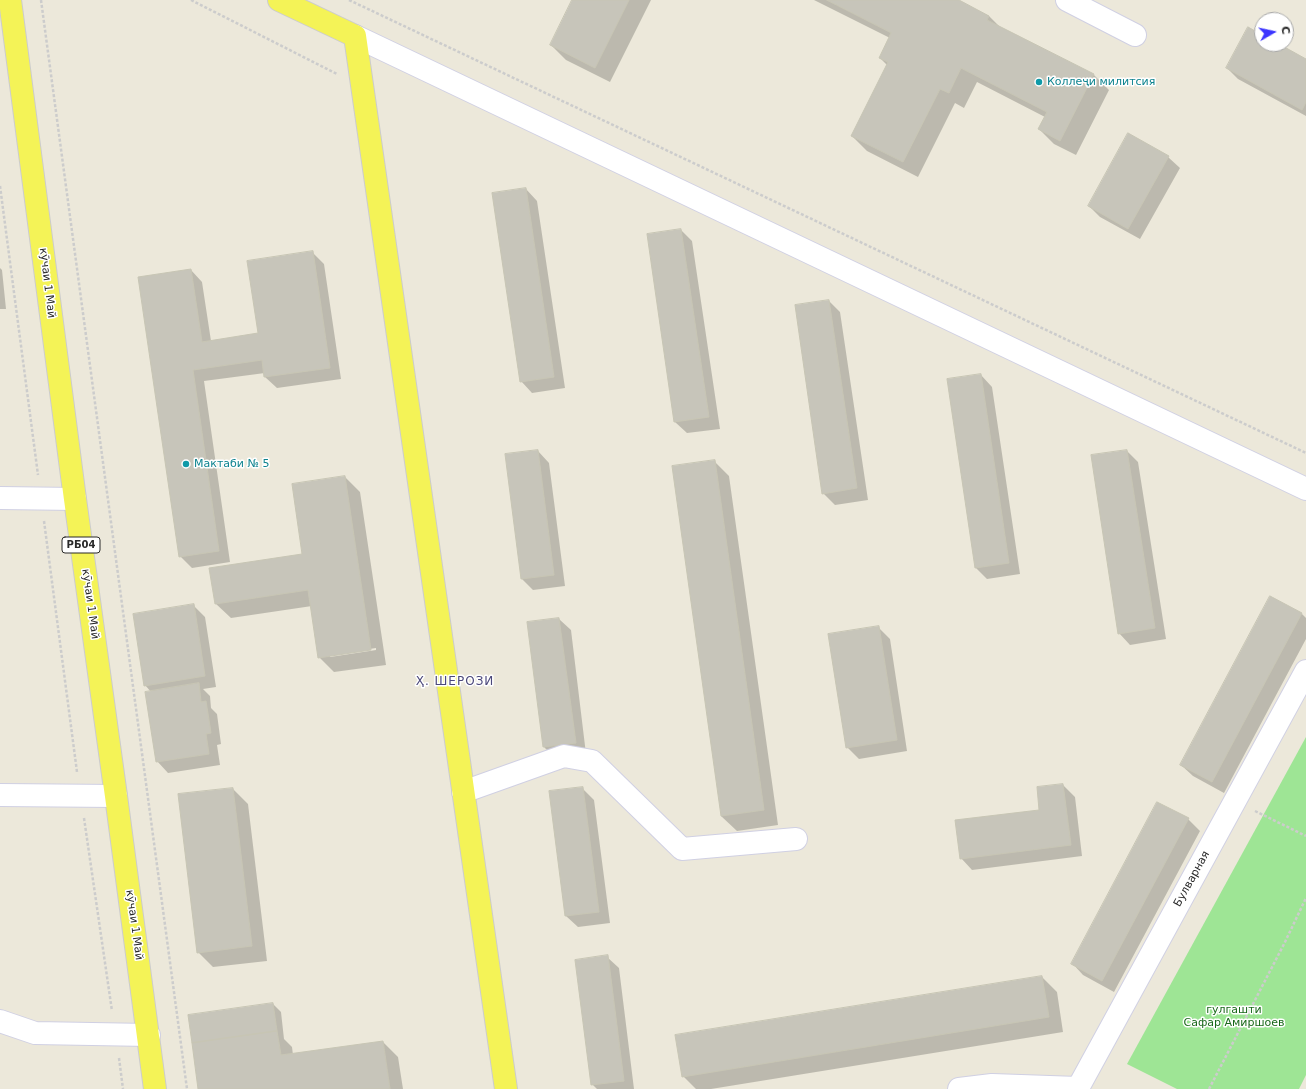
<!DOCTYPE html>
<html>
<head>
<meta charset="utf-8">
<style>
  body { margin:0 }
  #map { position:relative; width:1306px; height:1089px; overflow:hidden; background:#ece8da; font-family:"DejaVu Sans",sans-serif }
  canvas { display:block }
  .north { position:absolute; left:1254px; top:12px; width:40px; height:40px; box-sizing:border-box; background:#fff; border:1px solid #a9a9a9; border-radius:50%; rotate:81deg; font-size:11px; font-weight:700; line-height:16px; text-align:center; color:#292929 }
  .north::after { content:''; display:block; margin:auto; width:14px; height:18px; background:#3c35ff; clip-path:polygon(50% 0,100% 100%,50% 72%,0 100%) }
</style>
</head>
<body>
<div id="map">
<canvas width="1306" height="1089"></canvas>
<div class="north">С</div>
</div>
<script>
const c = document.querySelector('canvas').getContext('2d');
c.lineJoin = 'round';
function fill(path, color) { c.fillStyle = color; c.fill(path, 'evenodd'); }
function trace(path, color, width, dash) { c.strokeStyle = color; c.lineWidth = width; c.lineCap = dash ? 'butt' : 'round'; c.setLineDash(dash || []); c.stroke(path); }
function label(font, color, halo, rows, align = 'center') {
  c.font = font + ' "DejaVu Sans",sans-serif'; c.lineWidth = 3; c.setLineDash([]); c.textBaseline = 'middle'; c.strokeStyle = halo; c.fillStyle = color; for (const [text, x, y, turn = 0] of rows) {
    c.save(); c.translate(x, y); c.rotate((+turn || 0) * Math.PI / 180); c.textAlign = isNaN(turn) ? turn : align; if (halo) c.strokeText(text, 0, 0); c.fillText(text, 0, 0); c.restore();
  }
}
const green = new Path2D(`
  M1306,737v338l-7,14h-122l-50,-25z`);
const shadow = new Path2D(`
  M573,0h78l-41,82 -44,-22 -15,-15z
  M814,0h142l33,16 11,11 94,48 15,15 -33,65 -22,-11 -15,-15 6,-12 -68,-35 -13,26 -9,-5 -37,74 -51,-26 -15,-15 35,-71 -7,-7 10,-20z
  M1262,36v8h14l30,16v56l-68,-37 -11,-11z
  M1168,157l12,11 -40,71 -40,-22 -11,-11z
  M526,189l11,12 28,187 -33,5 -11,-12z
  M681,230l11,11 28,188 -33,4 -12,-11 -27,-187z
  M312,252l12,12 17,115 -64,9 -12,-11v-4l-61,8 26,181 -38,6 -12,-12 11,-286 11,12 9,59 48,-7z
  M0,268l2,2 4,39h-6z
  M829,301l11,11 28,188 -33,5 -12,-12z
  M981,375l11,12 28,187 -33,5 -11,-11z
  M538,451l11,12 16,123 -32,4 -11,-11z
  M1127,451l11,11 28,177 -36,6 -11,-12z
  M714,461l15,15 49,349 -41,6 -16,-15z
  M345,477l15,15 26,173 -52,7 -15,-15 -7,-51 -81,12 -16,-15 89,-49zM376,648v2l-46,7v-2z
  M1271,598l31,16 4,4v21l-82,154 -31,-17 -12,-11z
  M193,605l12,12 11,70 -13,2 7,7 1,12 6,6 4,30 -4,1 3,20 -52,8 -11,-12 -6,-69 -6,-7z
  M559,619l12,11 15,124 -31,4 -11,-11z
  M878,627l12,12 17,112 -48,8 -12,-12z
  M1063,785l12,12 7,59 -110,14 -11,-12 79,-48z
  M582,788l12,12 16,123 -32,4 -12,-11z
  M233,789l15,15 19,157 -54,6 -15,-15z
  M1188,819l12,12 -86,161 -31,-17 -11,-12z
  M607,957l12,11 15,121h-37l-5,-5z
  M1042,977l15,15 6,40 -352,57h-15l-13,-13z
  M273,1004l8,8 3,27 8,8 1,8 90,-13 15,15 5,32h-204z`);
const building = new Path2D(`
  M572,0h57l-34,68 -45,-23z
  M827,0h132l30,16 -2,4 107,54 -34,67 -22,-12 9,-17 -86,-44 -12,25 -9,-4 -37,73 -52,-26 37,-74 -9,-4 12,-25z
  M1248,27l14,8v9h17l27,15v43l-4,8 -76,-42z
  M1128,133l41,23 -41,73 -40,-23z
  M526,188l28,189 -34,5 -28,-189z
  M681,229l28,188 -35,5 -27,-188z
  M313,251l17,117 -66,9 -2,-17 -69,10 26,181 -40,6 -41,-280 53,-8 11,73 56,-9 -11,-72z
  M829,300l28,188 -35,6 -27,-189z
  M981,374l28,189 -34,5 -28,-189z
  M538,450l16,125 -33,4 -16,-125z
  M1127,450l28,178 -37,6 -27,-179z
  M715,460l49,350 -43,6 -49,-350z
  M345,476l26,174 -53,8 -10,-68 -93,14 -6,-36 93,-14 -10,-70z
  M1270,596l32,17 -90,169 -32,-17z
  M194,604l11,72 -61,10 -11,-72z
  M559,618l17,125 -33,4 -16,-125z
  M879,626l18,114 -51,8 -18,-114z
  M199,683l2,19 5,-1 5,32 -5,1 3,20 -53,8 -11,-70z
  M1063,784l8,61 -111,14 -5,-39 84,-10 -2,-23z
  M583,787l16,125 -34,4 -16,-125z
  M233,788l19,158 -55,7 -19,-159z
  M1157,802l32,16 -87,163 -31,-17z
  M608,955l16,126 -33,4 -16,-125z
  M1042,976l7,41 -367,60 -7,-42z
  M273,1003l4,28 -85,12 -4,-28z
  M277,1031l4,24 102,-14 7,48h-192l-6,-46z`);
const path = new Path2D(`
  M41,0l146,1089
  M191,0l146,74
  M349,0l957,453
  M0,186l38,289
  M44,521l33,251
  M1255,811l51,25
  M84,818l28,193
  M119,1058l4,31
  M1209,1089l75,-145 22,-46`);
const minor = new Path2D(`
  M1067,0l68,35
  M355,36l951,453
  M0,498l75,1
  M463,792l101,-36 28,5 90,88 114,-10
  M0,795l116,1
  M0,1021l35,12 114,2
  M1078,1088l228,-417
  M959,1089l33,-4 86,3`);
const major = new Path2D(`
  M10,0l65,499 41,297 39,293
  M279,0l76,36 151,1053`);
const markers = [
  [1039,82,4,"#0f9aa8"],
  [186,464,4,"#0f9aa8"]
];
const shields = [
  [81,545,38]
];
const shieldNames = [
  ["РБ04",81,545]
];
const cultureNames = [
  ["Коллеҷи милитсия",1047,82],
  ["Мактаби № 5",194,464]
];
const streetNames = [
  ["кӯчаи 1 Май",47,283,83],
  ["кӯчаи 1 Май",90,604,82],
  ["Булварная",1192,879,-61],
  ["кӯчаи 1 Май",134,925,82]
];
const parkNames = [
  ["гулгашти",1234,1010],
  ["Сафар Амиршоев",1234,1023]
];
const neighbourhoodNames = [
  ["Ҳ. ШЕРОЗИ",455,682]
];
fill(green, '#9ee595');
fill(shadow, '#0003');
fill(building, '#c7c5ba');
trace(building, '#c7c5b4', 1);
trace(minor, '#d0d0e3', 24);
trace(major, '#ccc', 24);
trace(path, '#ccc', 2.5, [3, 2]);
trace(minor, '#fff', 22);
trace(major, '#f4f357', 22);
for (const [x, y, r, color] of markers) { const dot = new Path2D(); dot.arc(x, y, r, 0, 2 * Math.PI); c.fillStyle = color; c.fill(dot); trace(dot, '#fff', 1.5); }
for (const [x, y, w] of shields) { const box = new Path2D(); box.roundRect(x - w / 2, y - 8, w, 16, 3); c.fillStyle = '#fff'; c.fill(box); trace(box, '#292929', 1); }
label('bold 10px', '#292929', null, shieldNames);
label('11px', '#0d838f', '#fff', cultureNames, 'left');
label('11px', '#292929', '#fff', streetNames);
label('11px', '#186819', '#fff', parkNames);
c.letterSpacing = '1px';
label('12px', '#4b487b', '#fff', neighbourhoodNames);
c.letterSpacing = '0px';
</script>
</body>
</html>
